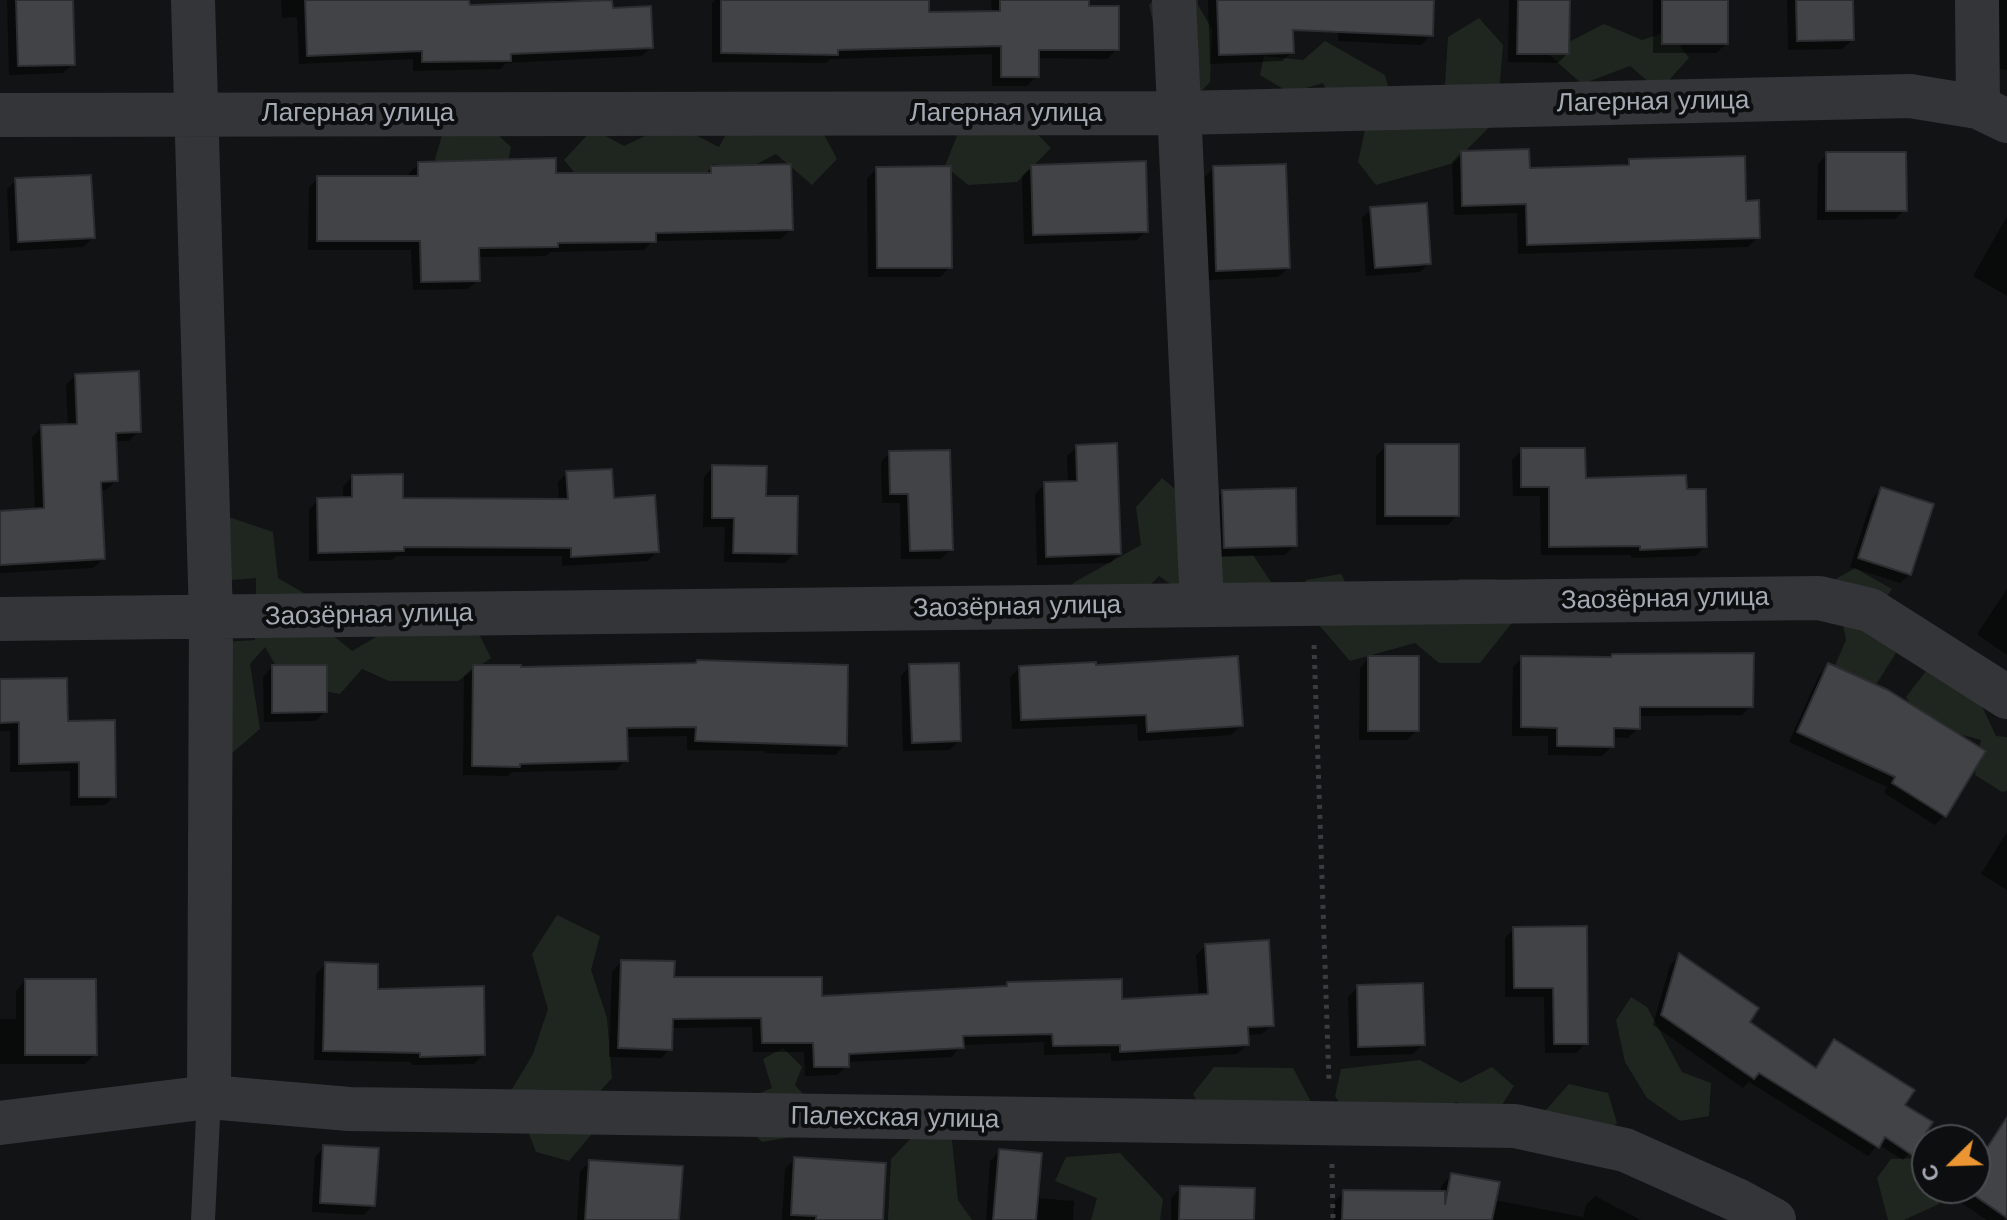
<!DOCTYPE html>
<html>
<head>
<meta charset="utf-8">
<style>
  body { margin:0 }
  #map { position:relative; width:2007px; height:1220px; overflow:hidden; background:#121314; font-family:"Work Sans",sans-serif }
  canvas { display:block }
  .north { position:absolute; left:1911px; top:1124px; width:80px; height:80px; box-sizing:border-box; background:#0d0e0f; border:2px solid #494d51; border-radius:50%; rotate:247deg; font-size:22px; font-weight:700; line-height:32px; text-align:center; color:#a4abb4 }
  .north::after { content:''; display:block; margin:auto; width:28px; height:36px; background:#eb9633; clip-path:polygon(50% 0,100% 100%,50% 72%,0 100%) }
</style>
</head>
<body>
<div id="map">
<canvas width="2007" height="1220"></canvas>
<div class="north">С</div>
</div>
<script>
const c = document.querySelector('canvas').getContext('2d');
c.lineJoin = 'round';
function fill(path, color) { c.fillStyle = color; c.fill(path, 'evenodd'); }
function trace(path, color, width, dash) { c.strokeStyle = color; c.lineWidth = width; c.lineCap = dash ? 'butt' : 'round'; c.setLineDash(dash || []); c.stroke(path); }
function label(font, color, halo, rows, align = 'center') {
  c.font = font + ' "Work Sans",sans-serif'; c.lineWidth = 8; c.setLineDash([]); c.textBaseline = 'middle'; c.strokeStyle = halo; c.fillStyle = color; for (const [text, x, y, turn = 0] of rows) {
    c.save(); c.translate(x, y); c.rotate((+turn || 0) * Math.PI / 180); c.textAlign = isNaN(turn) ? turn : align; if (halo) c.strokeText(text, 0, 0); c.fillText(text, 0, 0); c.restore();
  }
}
const green = new Path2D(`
  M1153,0h45v5l14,24 -2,53 -17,18 -29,-28 -15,-67z
  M1479,18l24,27 -6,74 -43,44 -78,22 -18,-23 9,-42 -28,-2 -16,-35 -33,10 -30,-18 4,-19 39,4 22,-19 60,34 10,37 48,4 5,-79z
  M1604,24l38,16 27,-9 20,27 -30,33 -29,-25 -48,18 -35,-31z
  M743,102l77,25 17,32 -25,26 -36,-31 -35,18 -28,-8 -14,21 -109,6 -26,-31 29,-31 31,17 48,-23 47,24z
  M1018,115l33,33 -34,34 -49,3 -23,-19 15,-38z
  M446,122l39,1 26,24 -8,39 -43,9 -25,-36z
  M1162,478l27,23 6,56 58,-2 18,27 -25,21 -60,-8 -27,-19 -47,48 -45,1 6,-42 68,-38 -5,-38z
  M226,516l47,16 5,46 38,22 14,33 22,18 36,-21h89l14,28 -33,23h-69l-27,-12 -22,25 -53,-9 -22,-38 -15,17 10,65 -29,25 -23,-111 47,-3 1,-62 -35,3z
  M1855,568l37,21 -26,39 30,25 -19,30 -47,-6 16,-37 -12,-60z
  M1341,574l21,39 49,6 48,-40h37l19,40 -35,44h-41l-24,-20 -65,18 -32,-37 -27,-6 15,-38z
  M1930,666l39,13 27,57 11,1v54l-5,1 -27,-17 6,-35 -57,-15 -18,-28z
  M557,915l43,21 -9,34 16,48 5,60 -24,26 8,25 -27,32 -33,-9 -24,-63 21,-35 15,-45 -16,-55z
  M1631,997l16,10 35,65 29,11 -2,33 -29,5 -33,-23 -22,-36 -9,-42z
  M783,1048l19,19 -7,18 14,16 -11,35 -36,6 -18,-18 6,-27 22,-9 -9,-29z
  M1420,1060l41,23 31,-16 22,19 -19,30 -39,-14 -27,16 -81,-1 -13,-21 6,-27z
  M1214,1067l79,1 17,32 -14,18h-89l-14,-24z
  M1569,1084l39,9 9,30 -17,15 -56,-26z
  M917,1132l35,8 6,60 14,20h-84l3,-61z
  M1120,1153l43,46 -3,21h-69l6,-22 -42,-17 11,-24z
  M1926,1158l1,30h18l-6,16 -35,16h-16l-11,-42 14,-19z`);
const shadow = new Path2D(`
  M7,0h64l2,64 -10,9 -54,2z
  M281,0h186l1,7 89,-2v-5h53l1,10 40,37 -9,9 -136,7 -6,6 -87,2v-12l-114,5 -2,-47 -15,1z
  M715,0h212v14l65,-1 -1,-13h96v8l30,41 -10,10 -70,-1v18l-10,10h-35v-32l-161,5 -5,4 -114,-1v-59z
  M1208,0h82l2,52 -10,9 -72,3z
  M1340,0h92l-1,35 -10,10 -83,-4z
  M1509,0h59l-1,54 -9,9 -50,-1z
  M1653,0h73v44l-10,9h-63z
  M1787,0h64l1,40 -10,9 -54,1z
  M1997,0h10v70l-13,-2z
  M1461,153l67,17 96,-3 6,-6 114,42 14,34 -10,10 -230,7 -1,-41 -63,2 -2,-53z
  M1827,154l78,56 -10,9 -78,1 1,-56z
  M419,164l135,11h151l7,-8 79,62 -10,10 -128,2 -9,9 -94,2 -4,4 -69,1 1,23 -10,9 -55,1 -2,-40h-103l1,-63 9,-9h91v-5z
  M1032,167l114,64 -9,9 -113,4 -2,-68z
  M1214,168l74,100 -10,9 -71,3 -3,-102z
  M877,169l73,98 -10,10h-72l-1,-99z
  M16,180l77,58 -10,9 -73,4 -3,-61z
  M1371,209l58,54 -9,9 -54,4 -4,-58z
  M2007,216v80l-34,-20z
  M76,375l63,56 -10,10h-15l2,40 -10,9 -7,1 4,68 -10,9 -93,5v-60l35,-2 -3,-74 10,-10 26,-1 -2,-41z
  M1386,446l71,69 -9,10h-72v-69z
  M1077,447l42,107 -9,9 -73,2 -2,-71 10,-10h23l-1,-28z
  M1522,450l62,31 101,10 20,55 -9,10 -65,2v-3h-90l-1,-59h-27l-1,-36z
  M890,453l61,96 -10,10h-40l-1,-56h-18l-1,-41z
  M713,467l51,31 31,55 -10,10 -61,-1 1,-35h-22l1,-50z
  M567,473l45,27 45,51 -9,10 -86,5v-10h-166l-4,4 -83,1v-51l9,-10h25v-13l9,-10 49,23 158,1 -1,-19z
  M1881,489l29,85 -10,9 -50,-16 22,-68z
  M1223,492l72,53 -10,10 -69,2 -3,-55z
  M2007,589v66l-30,-21z
  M1612,656l139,50 -9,9 -104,1v12l-10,10 -16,-1v9l-10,10 -54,-1v-19h-36l1,-69 9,-9 87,1z
  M1369,658l48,72 -10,10h-48l1,-72z
  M695,665l150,80 -10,10 -70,-2v-2l-78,-1v-14l-62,1 1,23 -10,10 -104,2 -4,4 -45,-1 1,-99 10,-9z
  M910,666l49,75 -10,9 -46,1 -2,-75z
  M1828,666l117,149 -10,10 -51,-32 3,-6 -98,-45 30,-67z
  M272,667l53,44 -9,10 -52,1 -1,-45z
  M1020,668l221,57 -10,10 -93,6 -1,-17 -125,5 -2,-52z
  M0,681l66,42 48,73 -9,9 -35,1v-35l-60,1v-41h-10z
  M2007,832v58l-26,-16z
  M1585,928l1,115 -10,10h-31l-1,-56h-39v-59l9,-9z
  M1206,946l66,79 -10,9 -15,1v10l-10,9 -126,7v-8l-67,2v-13l-83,3 -9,12 -105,5v4l-10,9 -32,1 -1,-24h-51l-1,-25 -81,1 -1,21 -9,9 -52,-1 3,-85 9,-10 51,17 148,19 184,-10 4,-4 112,17 79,-4 -3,-42z
  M1679,956l68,66 67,47 20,-27 68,64 10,44 -9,10 -25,-16 -10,12 -119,-74 -6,6 -90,-63 17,-60z
  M326,964l157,91 -9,9 -62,1 -1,-3 -97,-2 2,-86z
  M25,981l70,73 -10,10h-85v-45h16v-28z
  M1358,987l65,57 -10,10 -63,2 -2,-59z
  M2004,1124l3,1v91l-3,4h-17l-34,-23 6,-9h16v-24l20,-31z
  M324,1147l49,58 -9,10 -52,-3 3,-55z
  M1000,1151l36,47 38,3 -1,19h-87l4,-59z
  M795,1159l86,61h-99l3,-51z
  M590,1162l87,58h-100l3,-49z
  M1451,1175l43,25 89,17 3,-12 9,-9 46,24h-307v-18l10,-10 96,1 2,-8z
  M1181,1188l71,32h-81v-22z`);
const building = new Path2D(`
  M16,0h57l2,65 -57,1z
  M305,0h164l1,5 142,-5 1,8 38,-2 2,42 -142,6v7l-89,1v-11l-115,5z
  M721,0h208v12l71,-1v-11h89v6h30v44h-80v27h-38v-31l-163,4v5l-117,-2z
  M1217,0h217l-1,36 -140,-6 1,23 -75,2z
  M1518,0h52l-1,54h-52z
  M1662,0h66v44h-66z
  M1796,0h57l1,40 -57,1z
  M1529,149l1,19 99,-3v-6l116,-3 1,45 13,-1 1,38 -233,7 -1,-41 -64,2 -1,-55z
  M1826,152h80l1,59h-81z
  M556,158v15h155v-7l80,-2 2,66 -137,3v9l-98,1v4l-79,1 1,33 -59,1 -1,-41h-103v-65h101v-14z
  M1146,161l2,71 -115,3 -2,-70z
  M1286,164l4,104 -74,3 -3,-105z
  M951,166l1,102h-75l-1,-101z
  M91,175l4,63 -77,4 -3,-64z
  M1427,203l4,61 -56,4 -5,-61z
  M139,371l2,61 -25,1 2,48 -17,1 4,77 -105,6v-54l44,-3 -3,-83 36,-1 -2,-50z
  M1117,443l4,111 -75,3 -2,-75 33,-1 -1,-36z
  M1385,444h74v72h-74z
  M1521,448h64l1,30 100,-3 1,14h19l1,58 -67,3v-4l-91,1v-60h-28z
  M950,450l3,100 -43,1 -2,-57h-18l-1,-43z
  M712,465l55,1 -1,30h32l-1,58 -64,-1 1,-35h-22z
  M612,469l2,29 41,-3 4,57 -88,5v-9l-167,-1v4l-86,2 -1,-55 35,-1v-22l51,-1v24l165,1 -2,-28z
  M1881,487l53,17 -23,71 -53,-17z
  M1296,488l1,58 -73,2 -2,-58z
  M1754,653l-1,54h-113v22l-26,-1v19l-57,-1v-18l-36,-1v-71l90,1 1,-3z
  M1238,656l5,70 -96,6 -1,-17 -125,5 -2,-54 77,-4v3z
  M1368,656h51v75h-51z
  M697,660l151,5 -1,81 -152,-5 1,-14 -69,1 1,33 -108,3v3l-48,-1 1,-101h48v2l175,-4z
  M959,663l2,78 -49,2 -3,-79z
  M1828,663l60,27 98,61 -40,66 -54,-34 3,-6 -98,-45z
  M272,665h55v47l-55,1z
  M67,678l1,43 47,-1 1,77h-37v-35l-60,2v-42l-19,1v-44z
  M1587,926l1,118h-34l-1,-56h-39l-1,-61z
  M1269,940l5,86 -26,1 1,18 -129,7v-7l-67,1 -1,-12 -89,2 1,12 -115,6v13h-35l-1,-24h-51l-1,-25 -88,1 -1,31 -54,-2 3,-88 54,1 -1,16h148v19l185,-10v-4l115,-3v20l86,-5 -3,-50z
  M1679,953l80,55 -9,14 66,46 18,-29 81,51 -10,15 28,17 -21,33 -27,-18 -6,11 -120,-75 -5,6 -93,-64z
  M325,962l53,2v25l106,-3 1,69 -65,2v-4l-97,-2z
  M25,979h71l1,76h-72z
  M1423,983l2,62 -67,2 -1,-62z
  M2007,1117v101l-32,-22v-30z
  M323,1145l56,3 -4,58 -55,-3z
  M999,1149l43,4 -6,67h-43z
  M794,1157l92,6 -3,57h-67v-4l-25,-1z
  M589,1160l94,6 -4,54h-94z
  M1451,1173l49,9 -8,38h-150l1,-30 102,1v13z
  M1180,1186l75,2 -1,32h-75z`);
const path = new Path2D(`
  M1314,645l15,437
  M1332,1164l1,56`);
const lane = new Path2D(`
  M203,1220l6,-123`);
const street = new Path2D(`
  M193,0l18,617 -2,480
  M1174,0l28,605
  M1977,0l1,107
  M0,115l1180,-2 730,-17 68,11 29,14
  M0,619l1819,-21 51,12 137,87
  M0,1123l209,-26 140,12 1166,17 110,24 112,50 37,20`);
const streetNames = [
  ["Лагерная улица",1653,102,-1],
  ["Лагерная улица",358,113],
  ["Лагерная улица",1006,113],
  ["Заозёрная улица",1665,599,-1],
  ["Заозёрная улица",1017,607,-1],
  ["Заозёрная улица",369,615,-1],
  ["Палехская улица",895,1118,1]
];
fill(green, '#1f261f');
fill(shadow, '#0007');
fill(building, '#414347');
trace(building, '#2c2d30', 2);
trace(path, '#3a3c40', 5, [4, 6]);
trace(lane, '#343539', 24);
trace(street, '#343539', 44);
label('26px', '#a4abb4', '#0d0e0f', streetNames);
</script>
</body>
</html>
